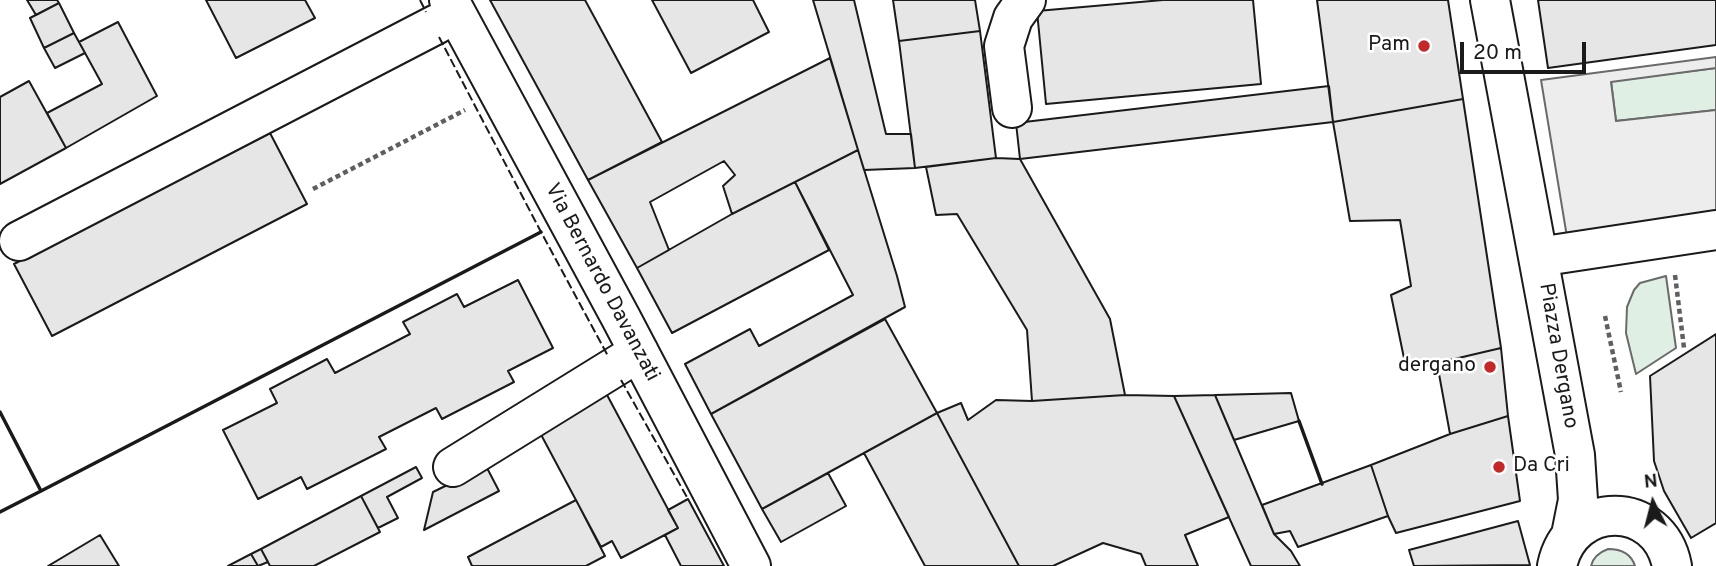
<!DOCTYPE html>
<html>
<head>
<meta charset="utf-8">
<style>
  body { margin:0 }
  #map { position:relative; width:1716px; height:566px; overflow:hidden; background:#fff; font-family:Overpass,sans-serif }
  canvas { display:block }
  .north { position:absolute; left:1618px; top:468px; width:70px; height:70px; -webkit-text-stroke:5px #fff; paint-order:stroke; rotate:354deg; font-size:19px; font-weight:700; line-height:28px; text-align:center; color:#1a1a1a }
  .north::after { content:''; display:block; margin:auto; width:24px; height:32px; background:#1a1a1a; clip-path:polygon(50% 0,100% 100%,50% 72%,0 100%) }
  .scale { position:absolute; left:1460px; top:42px; width:126px; height:32px; box-sizing:border-box; border:4px solid #1a1a1a; border-top:0; padding-left:9px; font-size:21px; line-height:24px; white-space:nowrap; color:#1a1a1a; -webkit-text-stroke:5px #fff; paint-order:stroke }
</style>
</head>
<body>
<div id="map">
<canvas width="1716" height="566"></canvas>
<div class="north">N</div>
<div class="scale">20 m</div>
</div>
<script>
const c = document.querySelector('canvas').getContext('2d');
c.lineJoin = 'round';
function fill(path, color) { c.fillStyle = color; c.fill(path, 'evenodd'); }
function trace(path, color, width, dash) { c.strokeStyle = color; c.lineWidth = width; c.lineCap = dash ? 'butt' : 'round'; c.setLineDash(dash || []); c.stroke(path); }
function label(font, color, halo, rows, align = 'center') {
  c.font = font + ' Overpass,sans-serif'; c.lineWidth = 5; c.setLineDash([]); c.textBaseline = 'middle'; c.strokeStyle = halo; c.fillStyle = color; for (const [text, x, y, turn = 0] of rows) {
    c.save(); c.translate(x, y); c.rotate((+turn || 0) * Math.PI / 180); c.textAlign = isNaN(turn) ? turn : align; if (halo) c.strokeText(text, 0, 0); c.fillText(text, 0, 0); c.restore();
  }
}
const green = new Path2D(`
  M1716,68v42l-100,11 -5,-40z
  M1666,276l10,72 -40,26 -10,-41 1,-26 7,-17 6,-7z
  M1608,549c13,0 23,4 27,17h-44c2,-9 9,-14 17,-17z`);
const parking = new Path2D(`
  M1716,57v11l-105,14 5,39 100,-11v110l-149,17 -26,-157z`);
const building = new Path2D(`
  M27,0h30l2,3 -23,12z
  M206,0h99l10,18 -79,40z
  M490,0h95l77,142 -74,38z
  M652,0h101l16,32 -78,41z
  M813,0h41l32,134h25l4,34 -51,2z
  M893,0h82l5,31 -81,10z
  M1163,0h90l8,84 -215,20 -9,-93z
  M1317,0h131l15,99 -130,23z
  M1538,0h178v45l-168,23z
  M59,3l15,30 -30,15 -14,-30z
  M118,22l39,74 -91,52 -19,-35 55,-29 -23,-42z
  M980,31l16,127 -81,10 -16,-127z
  M74,33l11,20 -30,15 -11,-20z
  M830,58l28,92 -126,64 -9,-28 12,-11 -11,-14 -74,41 19,48 -32,18 -49,-88z
  M29,81l37,67 -66,36v-87z
  M1329,86l4,36 -313,37 -4,-36z
  M1463,99l38,249 -64,15 -31,5 -15,-73 20,-9 -11,-66 -50,1 -17,-99z
  M270,133l37,71 -255,132 -38,-72z
  M858,150l39,126 8,31 -194,107 -26,-50 65,-35 9,17 94,-51 -58,-113z
  M996,158l24,1 90,160 15,76 -93,6 -5,-71 -70,-116 -21,1 -10,-48z
  M795,182l34,68 -157,83 -35,-65 95,-54z
  M518,280l35,68 -45,23 6,11 -72,37 -6,-11 -57,29 7,12 -79,40 -6,-12 -43,22 -35,-69 54,-27 -7,-14 57,-30 8,14 75,-39 -7,-12 54,-28 7,13z
  M885,319l52,94 -175,96 -51,-95z
  M1716,334v189l-25,15 -27,-47 -10,-30 -4,-85z
  M1501,348l7,68 -58,18 -13,-71z
  M606,393l72,135 -57,30 -9,-17 -11,6 -63,-118z
  M1291,393l8,28 -65,19 -19,-45z
  M1125,395l49,1 55,121 -44,18 13,31h-52l-5,-12 -38,-11 -50,23h-34l-82,-153 24,-10 7,17 28,-20 36,1z
  M1215,395l59,139 17,17 9,15h-49l-77,-170z
  M937,413l82,153h-94l-61,-113z
  M1508,416l12,85 -124,32 -8,-17 -17,-51 79,-31z
  M1371,465l17,51 -90,31 -8,-16 -16,3 -12,-29z
  M486,466l13,25 -75,39 9,-38z
  M416,467l6,11 -35,19 11,21 -20,10 -17,-32z
  M828,473l18,33 -65,36 -19,-33z
  M361,496l19,36 -66,34h-44l-9,-17z
  M688,499l36,67h-43l-16,-31 13,-7 -10,-18z
  M576,500l29,56 -19,10h-114l-4,-9z
  M1518,521l12,44 -116,1 -5,-16z
  M100,535l19,31h-71z
  M261,549l7,13 -10,4 -7,-12z
  M251,554l7,12h-30z`);
const path = new Path2D(`
  M313,189l152,-79
  M1675,275l9,73
  M1605,316l16,76`);
const minor = new Path2D(`
  M449,0l172,318 130,248
  M1490,0l85,455 3,45 -7,35
  M1012,108l-8,-62 9,-28 13,-18
  M19,241l418,-217
  M1538,257l178,-27
  M453,467l186,-115
  M1557,566c14,-67 102,-67 115,0`);
const fence = new Path2D(`
  M420,0l6,12
  M439,37l102,195 67,124
  M621,380l67,119`);
const wall = new Path2D(`
  M0,412l41,79 -41,21
  M1299,421l23,63
  M41,491l500,-259`);
const markers = [
  [1424,46,7,"#c62828"],
  [1490,367,7,"#c62828"],
  [1499,467,7,"#c62828"]
];
const poiNames = [
  ["Pam",1410,46],
  ["dergano",1476,367],
  ["Da Cri",1513,467,"left"]
];
const streetNames = [
  ["Via Bernardo Davanzati",601,283,62],
  ["Piazza Dergano",1557,356,80]
];
fill(green, '#e0efe3');
trace(green, '#6a6a6a', 2);
fill(parking, '#ededed');
trace(parking, '#6a6a6a', 2);
fill(building, '#e6e6e6');
trace(building, '#1a1a1a', 2);
trace(minor, '#1a1a1a', 42);
trace(path, '#5f5f5f', 4.5, [5, 3.5]);
trace(minor, '#fff', 38);
trace(fence, '#1a1a1a', 2, [9, 3.5]);
trace(wall, '#1a1a1a', 3.5);
for (const [x, y, r, color] of markers) { const dot = new Path2D(); dot.arc(x, y, r, 0, 2 * Math.PI); c.fillStyle = color; c.fill(dot); trace(dot, '#fff', 2.5); }
label('21px', '#1a1a1a', '#fff', poiNames, 'right');
label('21px', '#1a1a1a', '#fff', streetNames);
</script>
</body>
</html>
